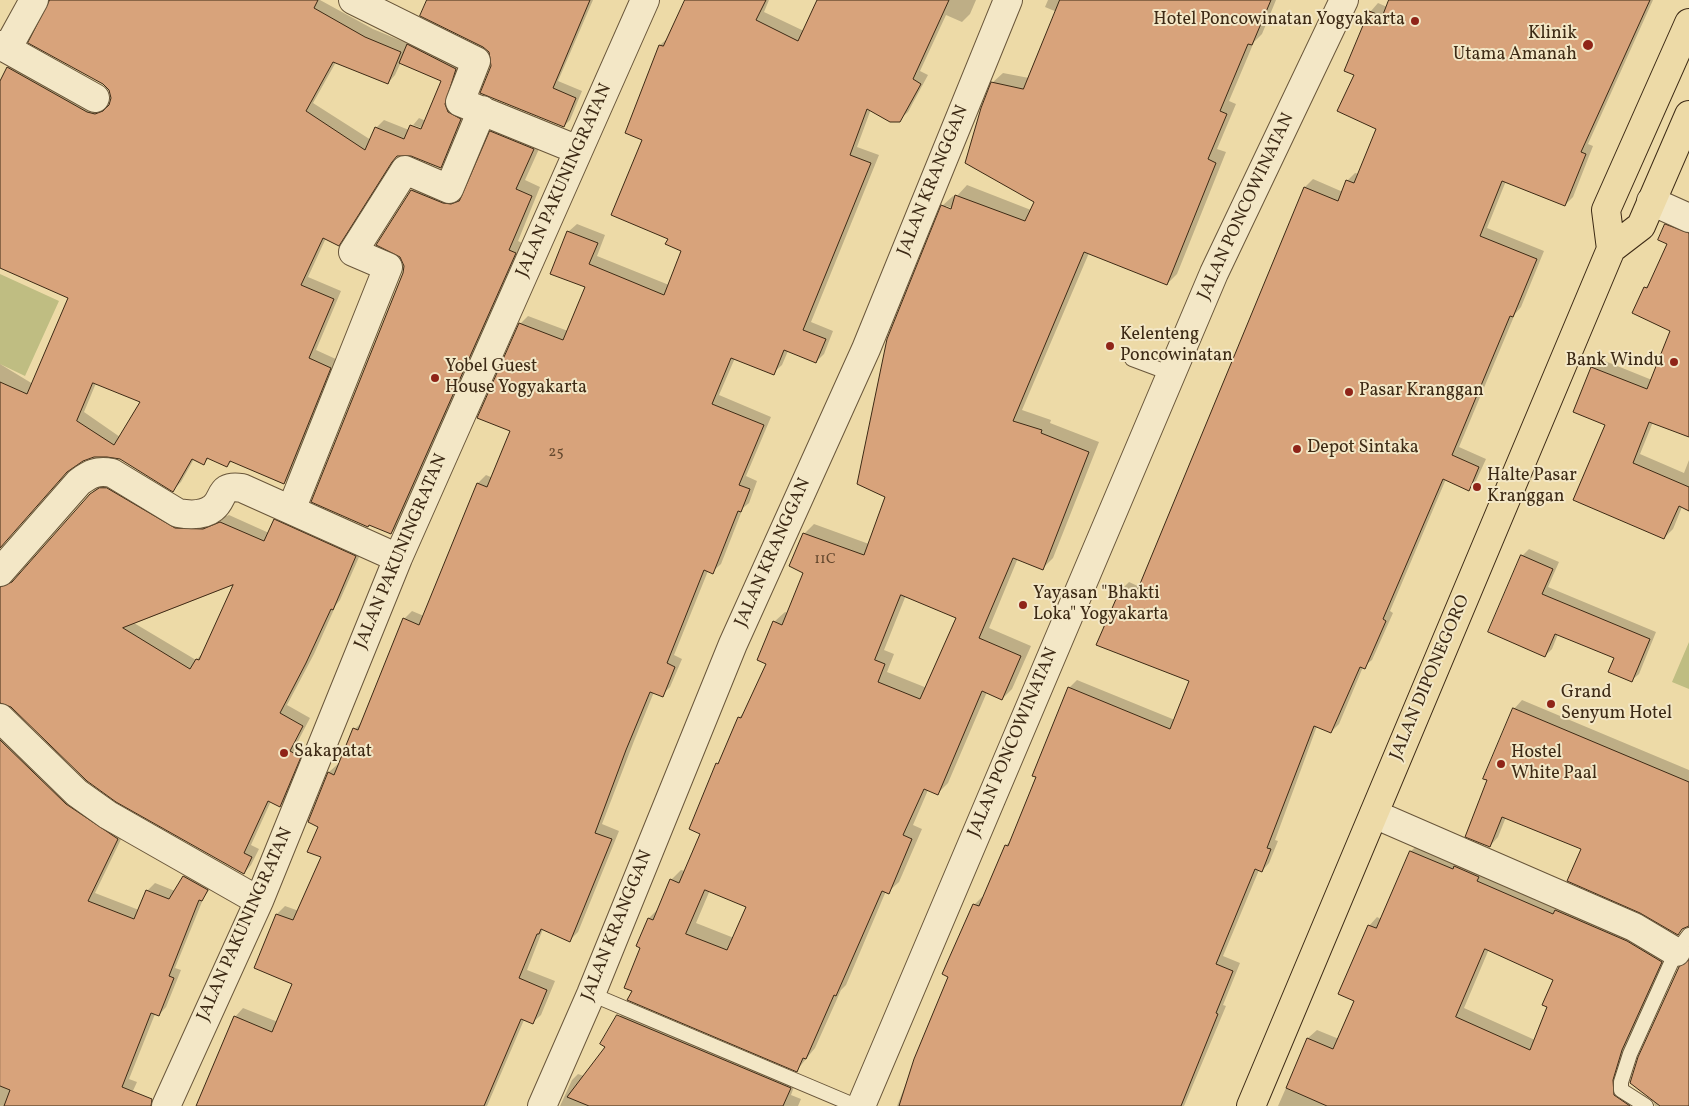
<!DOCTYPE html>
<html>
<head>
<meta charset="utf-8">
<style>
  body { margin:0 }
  canvas { display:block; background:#eddaa7 }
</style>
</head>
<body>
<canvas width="1689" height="1106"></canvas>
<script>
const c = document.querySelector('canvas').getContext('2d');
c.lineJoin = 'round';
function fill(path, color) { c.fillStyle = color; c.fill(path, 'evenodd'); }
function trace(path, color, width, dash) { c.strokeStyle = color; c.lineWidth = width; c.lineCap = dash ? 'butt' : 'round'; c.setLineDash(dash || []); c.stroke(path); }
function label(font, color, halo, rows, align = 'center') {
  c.font = font + ' Vollkorn,serif'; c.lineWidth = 4; c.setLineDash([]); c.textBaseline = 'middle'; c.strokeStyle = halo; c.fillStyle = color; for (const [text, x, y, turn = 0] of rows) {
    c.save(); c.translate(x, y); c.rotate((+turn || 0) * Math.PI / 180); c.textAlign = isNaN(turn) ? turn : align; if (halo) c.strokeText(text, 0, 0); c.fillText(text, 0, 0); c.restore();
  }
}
const green = new Path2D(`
  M0,274l59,27 -34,75 -25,-12z
  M1689,642v47l-17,-7z`);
const shadow = new Path2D(`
  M51,0h269l53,29 36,15 7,-7 47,24 5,50 -20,48 -8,8 -29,-13 -13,1 -51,81 -8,8 -13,-6 -18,39 33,14 -25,59 22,10 -46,115 -8,8 -52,-22 -5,5 -18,-8 -5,5 -10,-4 -13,23 -8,8 -53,-32 -12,-3 -18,2 -21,12 -69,79v-184l33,20 37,-87 -70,-31v-182l8,-17 8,-7 88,46 6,-1 2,-8 -2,-7zM336,62l52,21 7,-8 6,-13 42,18 -17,41 -7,-3 -10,12 -25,-10 -8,8 -5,12 -58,-37zM413,125l14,5 -14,-2zM96,383l45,19 -21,35 -36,-25z
  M429,0h164l-35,81 24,10 -12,29 -6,6 -72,-59 -3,-16 -67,-36z
  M687,0h82l-5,12 40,19 14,-31h158l-6,14 -8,8 -16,-7 -26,56 8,4 -20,37 -9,8 -28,-11 -14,38 22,8 -68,167 22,9 -9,23 -8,8 -28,-11 -6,14 -9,8 -38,-15 -16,37 52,22 -25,59 11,5 -8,22 -6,5 -22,56 -9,8 -4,-1 -34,84 8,4 -12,28 -8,8 -8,-3 -20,49 -32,83 17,7 -41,101 -8,8 -27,-11 -16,41 28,11 -14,34 -9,8 -8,-3 -37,86h-289l37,-89 8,-9 35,14 16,-39 -38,-16 21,-53 8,-8 14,5 23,-54 -3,-31 -9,-5 19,-49 9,-8 2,1 15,-36 8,-8 41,-102 8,-8 12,5 54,-133 8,-8 7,3 19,-48 8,-106 8,-8 40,15 18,-45 -18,-54 9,-8 28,11 -8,21 72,29 14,-35 -14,-12 -25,-99 16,-94 9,-8z
  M1048,0h228l-14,34 -8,8 -25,59 7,3 -19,45 9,3 -49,122 -10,10 -78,-31 -67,157 29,10 -1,3 49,19 -46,116 -10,10 -25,-10 -29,70 42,18 -19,43 -10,10 -15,-7 -39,91 -10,10 -10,-3 -15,35 9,4 -23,53 -11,10 -2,-1 -40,94 -5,5 -26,58 -18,22 -164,-79 8,-44 -4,-1 12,-28 10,-10 12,-28 10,-10 4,1 16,-38 16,-69 4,-4 18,-42 6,-7 22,-48 7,-41 11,-10 3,1 16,-41v-38l10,-10 55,20 17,-47 56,-291 11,-10 3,1 11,-12 64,25 4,-8 -43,-119 11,-10 26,5 28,-66 -12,-5zM946,206l12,4 -12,-2zM906,595l52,23 -31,70 -40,-16 7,-18 -10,-4zM710,890l38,17 -14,31 -38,-15z
  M1390,0h263l-65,144 5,2 -20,51 -8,8 -59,-24 -19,47 57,23 -23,56 -6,7 -56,133 27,12 -10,22 -8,8 -22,-10 -56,132 3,2 -21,47 -9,7 -24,57 -8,8 -14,-6 -42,114 3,1 -9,22 -7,8 -3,-1 -36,86 17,7 -17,42 3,1 -42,100h-287l52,-130 25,-71 8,-8h2l22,-52 6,-5 57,-152 8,-8 98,40 15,-40 -92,-36 23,-54 8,-8 11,5 165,-400 8,-8 30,13 4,-11 8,-8 4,1 19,-45 -23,-55 -9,-4 25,-59 7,-8 9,4z
  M500,123l43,17 -18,40 15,7 -22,54 6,3 -124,280 -9,9 13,-260 8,-83 9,-9 32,14 9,1 29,-64z
  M1674,217l15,5v214l-36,-14 -13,32 44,19 5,-13v49l-7,-2 -9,22 -9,9 -57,-114 -15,-56 8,-9 52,21 20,-50 -38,-18 12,-25 6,-6 17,-37 -3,-19z
  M111,481l100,41 18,-7 40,18 6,-13 8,-8 80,36 -23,52 -4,5 -22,49 -27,51 23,13 -13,25 11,6 -20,49 -8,7 -9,-4 -20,44 8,4 -8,16 -7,8 -233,-167 -11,-4v-124l13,2 5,-4 72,-81 9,-9zM235,582l-31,70 -8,8 -62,-37z
  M1529,549l30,13 -11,25 108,45 -17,42 -7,6 -16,-22 -58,-24 -6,15 -7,7 -23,-100z
  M1522,700l167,70v156h-3l-8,7 -95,-85 -77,-31 -8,20 -8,9 24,-137z
  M0,725l125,106 -30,62 44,17 8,-19 8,-8 20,8 9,-15 8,-7 23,13 -11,15 -29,71 6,2 -15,37 -7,8 -4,-1 -26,65 8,3 -11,24h-126z
  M1420,843l250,110 -48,133 28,19 5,1 -3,-8 28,-130 9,-9v147h-411l30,-68 9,-8 22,9 17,-39 13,-74 8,-9 4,2 30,-68zM1489,949l66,30 -6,27 -14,34 -71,-32z
  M625,1009l171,72 -5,14 10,4 -3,7h-238l12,-26 6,-6 6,2 23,-30 -6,-3z`);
const building = new Path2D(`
  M50,0h268l-4,8 51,29 36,15 -13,32 -55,-22 -27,49 59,39 10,-23 29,12 6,-14 11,4 20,-48 -42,-18 8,-19 49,25 -11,35 3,8 13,7 -20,49 -30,-12h-14l-5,6 -53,84 -16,-8 -22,47 33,14 -25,59 22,10 -47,116 -54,-23 -3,6 -20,-9 -3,7 -12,-6 -19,33 -53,-33 -13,-2h-13l-11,4 -16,11 -67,76v-166l27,12 41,-96 -68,-30v-187l7,-14 80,45 8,2 8,-3 6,-6 2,-7 -2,-8 -6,-6 -75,-41zM93,383l47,19 -26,43 -37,-24z
  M427,0h163l-37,88 23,10 -12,29 -84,-34 11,-27 -2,-14 -6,-5 -63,-31z
  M685,0h81l-10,20 42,21 19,-41h132l-36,79 8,5 -21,38h-10l-23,-13 -17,46 21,8 -68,167 23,9 -10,24 -32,-13 -10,25 -43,-17 -19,46 52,21 -25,60 11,4 -9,23 -3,-1 -25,63 -9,-4 -37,93 8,4 -12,30 -13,-5 -24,58 -31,83 17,6 -42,103 -29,-13 -2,5h-2l-18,44 28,12 -14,34 -12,-5 -37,87h-288l38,-90 38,16 20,-48 -38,-16 22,-54 17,6 28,-63 -14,-5 11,-25 -10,-5 20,-50 6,3 19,-47 5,2 45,-112 16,7 58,-142 10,4 23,-56 -33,-13 42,-95 44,17 22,-53 -35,-13 17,-43 31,12 -9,21 75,31 17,-44 -16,-7 3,-5 -57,-24 31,-75 -17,-7 34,-88 4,1z
  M1060,0h211l-19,45 -4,-1 -28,67 7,3 -19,45 8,4 -49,122 -83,-33 -71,169 29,9 -1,3 48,19 -46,118 -30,-12 -34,80 42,18 -19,44 -20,-9 -44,104 -14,-6 -21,46 9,4 -23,55 -7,-3 -46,105 -2,-1 -28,64 -3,-1 -6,14 -170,-72 5,-9 -8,-3 16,-40 -4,-2 12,-28 5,2 17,-41 9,4 21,-49 -11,-5 27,-66 2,1 20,-47 3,1 25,-54 -9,-4 16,-39 9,4 21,-52 -14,-7 14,-33 61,22 21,-58 -28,-13 30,-145 54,-134 10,4 4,-14 70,26 9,-19 -69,-39 16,-55 10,-26 32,7zM901,595l55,23 -36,81 -42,-17 7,-18 -10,-4zM705,890l41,17 -19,43 -41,-16z
  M1389,0h261l-69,152 5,2 -21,52 -63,-25 -22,55 57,23 -24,58 -3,-1 -58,139 27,12 -10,24 -26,-12 -60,140 3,2 -21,48 -5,-2 -29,66 -17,-7 -47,122 4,1 -9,23 -7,-3 -39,95 17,7 -17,42 2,1 -37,92h-282l15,-47 34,-82 -6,-3 31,-70 6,2 26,-61 3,1 28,-69 -4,-1 36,-89 102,42 19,-48 -93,-36 24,-55 15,6 169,-409 34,14 8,-21 8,3 22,-54 -39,-18 17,-36 -10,-4 25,-60 13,5z
  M490,131l44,18 -18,40 16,7 -23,54 7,3 -125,281 -22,-9 -1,2 -57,-25 92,-229 1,-7 -4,-9 -24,-12 35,-55 32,13 8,1 8,-3z
  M1665,224l24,9v204l-40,-15 -16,41 56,24v24l-10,-5 -15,33 -91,-39 32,-75 -32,-13 18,-45 56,22 23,-58 -38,-18 12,-26 3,1 20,-44 -9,-4z
  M107,488l68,40 28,1 17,-7 44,19 10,-22 82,37 -23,54 -2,-1 -25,54 -26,50 23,13 -13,25 11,6 -21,50 -12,-6 -24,52 8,4 -8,17 -128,-72 -29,-21 -76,-74 -11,-4v-116l12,-5 78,-88 9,-6zM233,585l-34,75 -3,-1 -6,10 -67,-41z
  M1521,555l32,14 -11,25 108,45 -18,43 -24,-10 6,-14 -59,-24 -10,23 -57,-25z
  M1513,708l176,74v144l-7,3 -4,6 -38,-22 -73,-32 14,-32 -79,-32 -12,30 -25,-10 22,-57 -4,-1z
  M0,740l66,64 52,35 -30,62 46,18 12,-29 23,9 14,-23 25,14 -6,11 -3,-1 -30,76 5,2 -15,38 -8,-3 -29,74 30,12 -1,7h-147l6,-16 -10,-4z
  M1410,851l43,18 1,-3 25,11 -2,4 76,33 2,-4 72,31 35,21 -40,88 -9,30 1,15 16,11h-303l-41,-18 21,-50 26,11 21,-48 -16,-7 30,-69 8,3zM1485,949l68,31 -11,25 5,2 -17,43 -74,-33z
  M1689,960v146h-29l-30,-23 8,-26 41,-90z
  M617,1015l174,73 -8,18h-194l-22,-9 38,-50 -5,-3z`);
const service = new Path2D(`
  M1132,359l40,15
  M591,994l265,112
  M1646,1106l-25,-16v-8l9,-28 46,-102 13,-17`);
const minor = new Path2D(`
  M353,0l123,61 -16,41 118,48
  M0,45l95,53
  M7,49l27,-49
  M1651,201l38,17
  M291,510l97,-243 -35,-15 52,-82 44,19 33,-79
  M0,572l79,-90c11,-8 18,-12 33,-9l66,40c11,2 25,3 35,-5 12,-9 5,-24 29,-20l156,70
  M0,718l77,75 31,22 151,86
  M1374,814l260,113 42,25
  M166,1106l93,-205 139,-343 247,-558
  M542,1106l49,-112 142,-350 133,-295 142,-349
  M861,1106l353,-833 130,-273`);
const primary = new Path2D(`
  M1611,249l30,-23 48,-111
  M1251,1106l360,-857 -5,-39 83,-187`);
const markers = [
  [1415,21,5,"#8f2418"],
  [1588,45,6,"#8f2418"],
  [1110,346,5,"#8f2418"],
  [1674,362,5,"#8f2418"],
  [435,378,5,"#8f2418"],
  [1349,392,5,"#8f2418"],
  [1297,449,5,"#8f2418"],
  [1477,487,5,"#8f2418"],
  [1023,605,5,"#8f2418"],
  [1551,704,5,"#8f2418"],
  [284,753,5,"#8f2418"],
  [1501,764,5,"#8f2418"]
];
const numberNames = [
  ["25",556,453],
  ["11C",825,560]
];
const poiNames = [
  ["Hotel Poncowinatan Yogyakarta",1405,21,"right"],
  ["Klinik",1577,35,"right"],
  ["Utama Amanah",1577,56,"right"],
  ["Kelenteng",1120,336],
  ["Poncowinatan",1120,357],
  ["Bank Windu",1664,362,"right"],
  ["Yobel Guest",445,368],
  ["House Yogyakarta",445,389],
  ["Pasar Kranggan",1359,392],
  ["Depot Sintaka",1307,449],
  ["Halte Pasar",1487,477],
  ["Kranggan",1487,498],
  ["Yayasan \"Bhakti",1033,595],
  ["Loka\" Yogyakarta",1033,616],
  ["Grand",1561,694],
  ["Senyum Hotel",1561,715],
  ["Sakapatat",294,753],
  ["Hostel",1511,754],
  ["White Paal",1511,775]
];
const streetNames = [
  ["JALAN PAKUNINGRATAN",565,181,-66],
  ["JALAN KRANGGAN",934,181,-68],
  ["JALAN PONCOWINATAN",1247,207,-65],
  ["JALAN PAKUNINGRATAN",402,552,-67],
  ["JALAN KRANGGAN",774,553,-66],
  ["JALAN DIPONEGORO",1431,678,-67],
  ["JALAN PONCOWINATAN",1014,743,-67],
  ["JALAN PAKUNINGRATAN",246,925,-66],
  ["JALAN KRANGGAN",618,926,-68]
];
fill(green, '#bfbd82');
fill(shadow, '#0003');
fill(building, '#d8a37b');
trace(building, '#3d2a15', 1);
trace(service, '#69563a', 16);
trace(minor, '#69563a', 30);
trace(primary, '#3d2a15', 30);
trace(service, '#f3e7c6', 14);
trace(minor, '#f3e7c6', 28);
trace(primary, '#eddaa7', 28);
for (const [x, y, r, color] of markers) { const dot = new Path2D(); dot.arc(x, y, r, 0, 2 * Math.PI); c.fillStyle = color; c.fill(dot); trace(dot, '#f3e7c6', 2); }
label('15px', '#64482e', null, numberNames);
label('18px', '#3d2a15', '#f3e7c6', poiNames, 'left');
label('18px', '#3d2a15', '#f3e7c6', streetNames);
</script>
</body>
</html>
